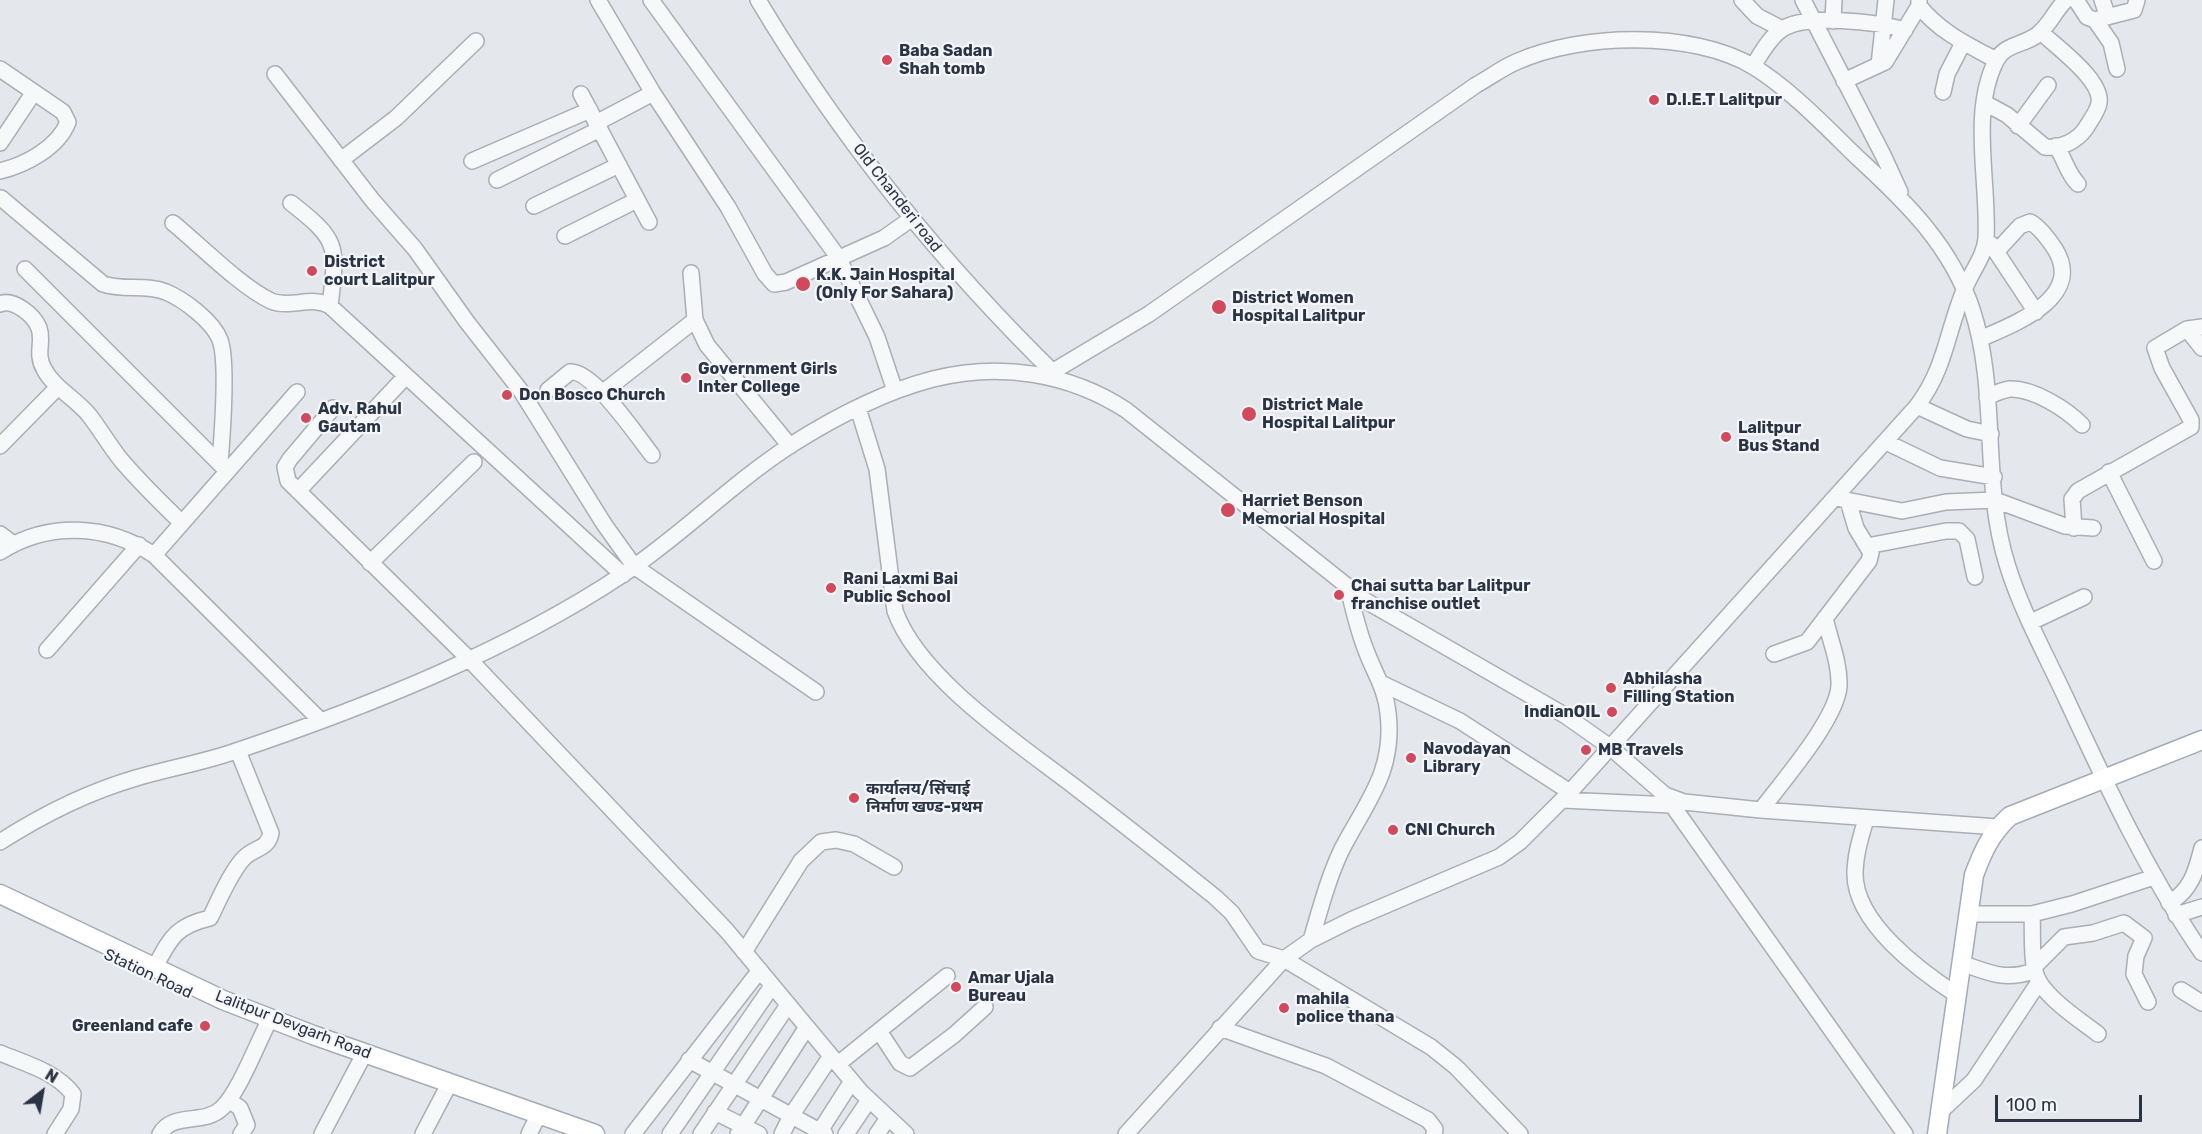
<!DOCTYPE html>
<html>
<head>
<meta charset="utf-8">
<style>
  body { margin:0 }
  #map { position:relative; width:2202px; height:1134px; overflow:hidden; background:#e4e7ec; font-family:Rubik,sans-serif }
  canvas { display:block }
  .north { position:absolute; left:12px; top:1062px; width:60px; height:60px; -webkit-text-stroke:4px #f4f6f9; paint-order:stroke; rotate:31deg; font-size:16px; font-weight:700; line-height:24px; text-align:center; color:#2b3445 }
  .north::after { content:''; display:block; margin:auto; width:21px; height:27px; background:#2b3445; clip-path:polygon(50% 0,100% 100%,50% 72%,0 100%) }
  .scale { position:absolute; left:1995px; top:1095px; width:147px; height:27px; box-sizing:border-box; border:3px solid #2b3445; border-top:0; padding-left:8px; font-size:18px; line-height:21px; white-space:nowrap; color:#2b3445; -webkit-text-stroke:4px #f4f6f9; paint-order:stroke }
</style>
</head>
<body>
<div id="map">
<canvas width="2202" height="1134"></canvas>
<div class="north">N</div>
<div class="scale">100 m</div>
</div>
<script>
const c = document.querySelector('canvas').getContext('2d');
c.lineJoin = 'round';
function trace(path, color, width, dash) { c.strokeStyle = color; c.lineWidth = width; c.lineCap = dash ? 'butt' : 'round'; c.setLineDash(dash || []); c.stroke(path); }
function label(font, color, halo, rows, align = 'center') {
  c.font = font + ' Rubik,"Noto Sans Devanagari",sans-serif'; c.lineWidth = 4.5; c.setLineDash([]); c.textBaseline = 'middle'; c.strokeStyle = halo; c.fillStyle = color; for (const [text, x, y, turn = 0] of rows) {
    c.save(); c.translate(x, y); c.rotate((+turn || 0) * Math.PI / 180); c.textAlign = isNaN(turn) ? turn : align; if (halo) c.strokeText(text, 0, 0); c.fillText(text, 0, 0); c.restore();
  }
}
const minor = new Path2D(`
  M598,0l55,93 75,114 37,67 9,10 12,-2 98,-44 27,-19
  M651,0l187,257 39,80 18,54
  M758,0c83,139 185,265 301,378
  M1742,0l15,16 25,13
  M1803,0l81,157 16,35
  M1919,0v6c21,26 49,39 77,54
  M2076,0l11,17 8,3 39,-10 3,-10
  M2102,0l6,17
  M2095,20l16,23 6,26
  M1833,21l1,-21
  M1879,65l7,-65
  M1753,66c8,-12 16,-28 28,-36 23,-17 97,-8 124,0
  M0,69l63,43 5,10c-10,26 -43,43 -68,49
  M275,74l98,127 42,48 52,73 54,69 83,133 30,42 182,126
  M1844,81l41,-19 34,-56
  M1943,92l4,-18 16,-31
  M581,94l68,128
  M1985,103l22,12 38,32c16,2 32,-6 41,-19 4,-7 12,-17 13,-25 4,-23 -43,-56 -58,-71
  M596,123l57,-30
  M2018,126l30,-41
  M0,143l34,-51
  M2056,146c9,13 11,27 22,38
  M341,160l55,-42 80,-77
  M472,161l118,-51
  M497,180l103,-51
  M1,198l102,86c21,7 42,0 63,8 17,7 47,29 54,48 8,21 2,98 0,123
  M291,203c49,38 46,43 39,103
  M534,206l85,-41
  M173,223c28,23 67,63 98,78 19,8 42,-6 59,5l293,269
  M565,236l72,-36
  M1991,244l45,68
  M25,269l202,202
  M691,273l4,47 12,25 83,101
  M0,304c13,-6 34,11 39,24 5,14 -4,25 5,41 10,19 31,29 45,46 11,14 20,30 32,45 19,22 40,43 61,63
  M2187,329l15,19
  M1980,339c34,-15 105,-41 75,-90 -6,-9 -15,-22 -25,-27l-10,4 -24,26
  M1052,372l97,-58 327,-229c13,-7 26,-17 40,-23 64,-29 177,-32 238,5 36,22 73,61 104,91 48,44 93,88 114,151 27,82 9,172 35,255 14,46 38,89 58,132 41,88 82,177 137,257
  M548,390l22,-18c22,-3 67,64 82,83
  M602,393l93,-73
  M1987,397c7,-3 15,-7 23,-8 23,-1 56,20 72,36
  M1917,406l50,23 24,5
  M333,408l-43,51 -5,8 3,14 181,178 258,272 134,161 45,42
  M858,408l19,61 18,142c24,67 124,133 180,176 47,36 94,73 140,110l17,16 26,38 26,8 147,88 25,20 64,67
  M1886,442l54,26 54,9
  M0,446l58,-59
  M2109,472l45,89
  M298,491l108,-115
  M1836,498l66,13 44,-9 49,-2 70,26 28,2
  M2074,528l-2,-29 6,-8 113,-64v-7l-29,-52 -7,-20 32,-19 15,-2
  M0,534l13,10
  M1867,546l79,-15h13l8,8 8,38
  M0,552c48,-31 107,-28 154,3l166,165
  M154,555l143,-163
  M370,563l104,-101
  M2031,622l53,-25
  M47,650l92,-105
  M1774,654l33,-12 62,-81 2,-8 -15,-25 -8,-27
  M1383,684l77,37 110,71
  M1665,795l240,339
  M1562,800l110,5
  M1761,810c21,-28 76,-91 78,-124 1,-22 -9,-46 -14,-68
  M1866,819c-5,17 -11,36 -11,55 0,49 65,97 102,121
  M0,842c42,-27 88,-50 136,-64 34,-10 70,-16 103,-28 130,-44 268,-99 383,-175 59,-39 110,-92 169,-130 44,-28 92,-53 142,-66 67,-17 136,-6 193,31l240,191 200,115 44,31 55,48 19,7 77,8 237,17
  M2169,903c22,-12 27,-32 33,-55
  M1968,914h64l40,-10 82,-27
  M2032,914c1,18 -1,39 3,57 4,23 45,49 63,63
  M2176,915l26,-8
  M1311,940c9,-30 17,-62 31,-91 25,-48 53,-78 46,-136 -2,-23 -13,-39 -21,-60 -9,-22 -14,-44 -19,-66
  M744,952l57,-91 20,-19 15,-2 18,4 40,23
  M1961,963c29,10 43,18 73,8
  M155,967c15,-28 20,-41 55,-49 8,-16 22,-49 35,-61 11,-10 23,-8 26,-24l-33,-82
  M2034,967l30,-30 29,-4 31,-10 20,15 -8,18 -2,18 14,28
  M2181,990l21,13
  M1220,1028l106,38 102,54 7,9 -1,5
  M879,1031l21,32 10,5 44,-33 31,-28
  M0,1053c26,11 55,18 73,41l-2,15 -16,25
  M689,1060l136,74
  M838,1064l109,-88
  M229,1100l11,8 7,17 -6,9
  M715,1112l44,22
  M1940,1112l34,-32 65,-98
  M160,1134c13,-23 44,-8 62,-26 16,-15 34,-61 45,-83
  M322,1134l39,-74
  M423,1134l23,-44
  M529,1134l6,-12
  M633,1134l127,-164
  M670,1134l102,-148
  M701,1134l87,-129
  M738,1134l69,-107
  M782,1134l9,-18 40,-60
  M818,1134l34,-53
  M846,1134l23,-34
  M877,1134l11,-16
  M1126,1134l158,-175 27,-19 40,-20 148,-63 21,-15 50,-50 347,-386c29,-38 30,-76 48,-118 6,-16 20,-32 21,-50 3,-55 -16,-126 10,-177 8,-17 28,-16 41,-26 13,-10 18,-25 29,-35`);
const major = new Path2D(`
  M0,894l223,106 90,35 282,99
  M1937,1134l37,-259c9,-24 17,-42 36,-59l192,-76`);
const markers = [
  [887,60,6,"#d1495b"],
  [1654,100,6,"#d1495b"],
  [312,271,6,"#d1495b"],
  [803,284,8,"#d1495b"],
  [1219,307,8,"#d1495b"],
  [686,378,6,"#d1495b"],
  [507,395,6,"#d1495b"],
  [1249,414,8,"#d1495b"],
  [306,418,6,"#d1495b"],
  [1726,437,6,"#d1495b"],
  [1228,510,8,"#d1495b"],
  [831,588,6,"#d1495b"],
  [1339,595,6,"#d1495b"],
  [1611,688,6,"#d1495b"],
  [1612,712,6,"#d1495b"],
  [1586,750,6,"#d1495b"],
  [1411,758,6,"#d1495b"],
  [854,798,6,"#d1495b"],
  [1393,830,6,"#d1495b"],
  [956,987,6,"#d1495b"],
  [1284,1008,6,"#d1495b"],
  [205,1026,6,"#d1495b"]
];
const poiNames = [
  ["Baba Sadan",899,51],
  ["Shah tomb",899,69],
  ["D.I.E.T Lalitpur",1666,100],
  ["District",324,262],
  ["court Lalitpur",324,280],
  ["K.K. Jain Hospital",816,275],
  ["(Only For Sahara)",816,293],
  ["District Women",1232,298],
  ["Hospital Lalitpur",1232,316],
  ["Government Girls",698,369],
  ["Inter College",698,387],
  ["Don Bosco Church",519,395],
  ["District Male",1262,405],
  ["Hospital Lalitpur",1262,423],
  ["Adv. Rahul",318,409],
  ["Gautam",318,427],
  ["Lalitpur",1738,428],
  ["Bus Stand",1738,446],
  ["Harriet Benson",1242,501],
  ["Memorial Hospital",1242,519],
  ["Rani Laxmi Bai",843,579],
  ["Public School",843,597],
  ["Chai sutta bar Lalitpur",1351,586],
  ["franchise outlet",1351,604],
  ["Abhilasha",1623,679],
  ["Filling Station",1623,697],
  ["IndianOIL",1600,712,"right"],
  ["Navodayan",1423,749],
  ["Library",1423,767],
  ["MB Travels",1598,750],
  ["कार्यालय/सिंचाई",866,789],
  ["निर्माण खण्ड-प्रथम",866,807],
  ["CNI Church",1405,830],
  ["Amar Ujala",968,978],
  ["Bureau",968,996],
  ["mahila",1296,999],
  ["police thana",1296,1017],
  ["Greenland cafe",193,1026,"right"]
];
const streetNames = [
  ["Old Chanderi road",897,198,52],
  ["Station Road",148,974,25],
  ["Lalitpur Devgarh Road",293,1025,21]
];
trace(minor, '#a9aeb7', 18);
trace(major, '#a3abb8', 21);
trace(minor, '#f7f8fa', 15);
trace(major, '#fff', 18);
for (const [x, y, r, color] of markers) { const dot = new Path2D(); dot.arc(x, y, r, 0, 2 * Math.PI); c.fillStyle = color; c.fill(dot); trace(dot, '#f4f6f9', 2); }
label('bold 16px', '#2b3445', '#f4f6f9', poiNames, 'left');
label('16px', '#2b3445', '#f4f6f9', streetNames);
</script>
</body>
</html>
